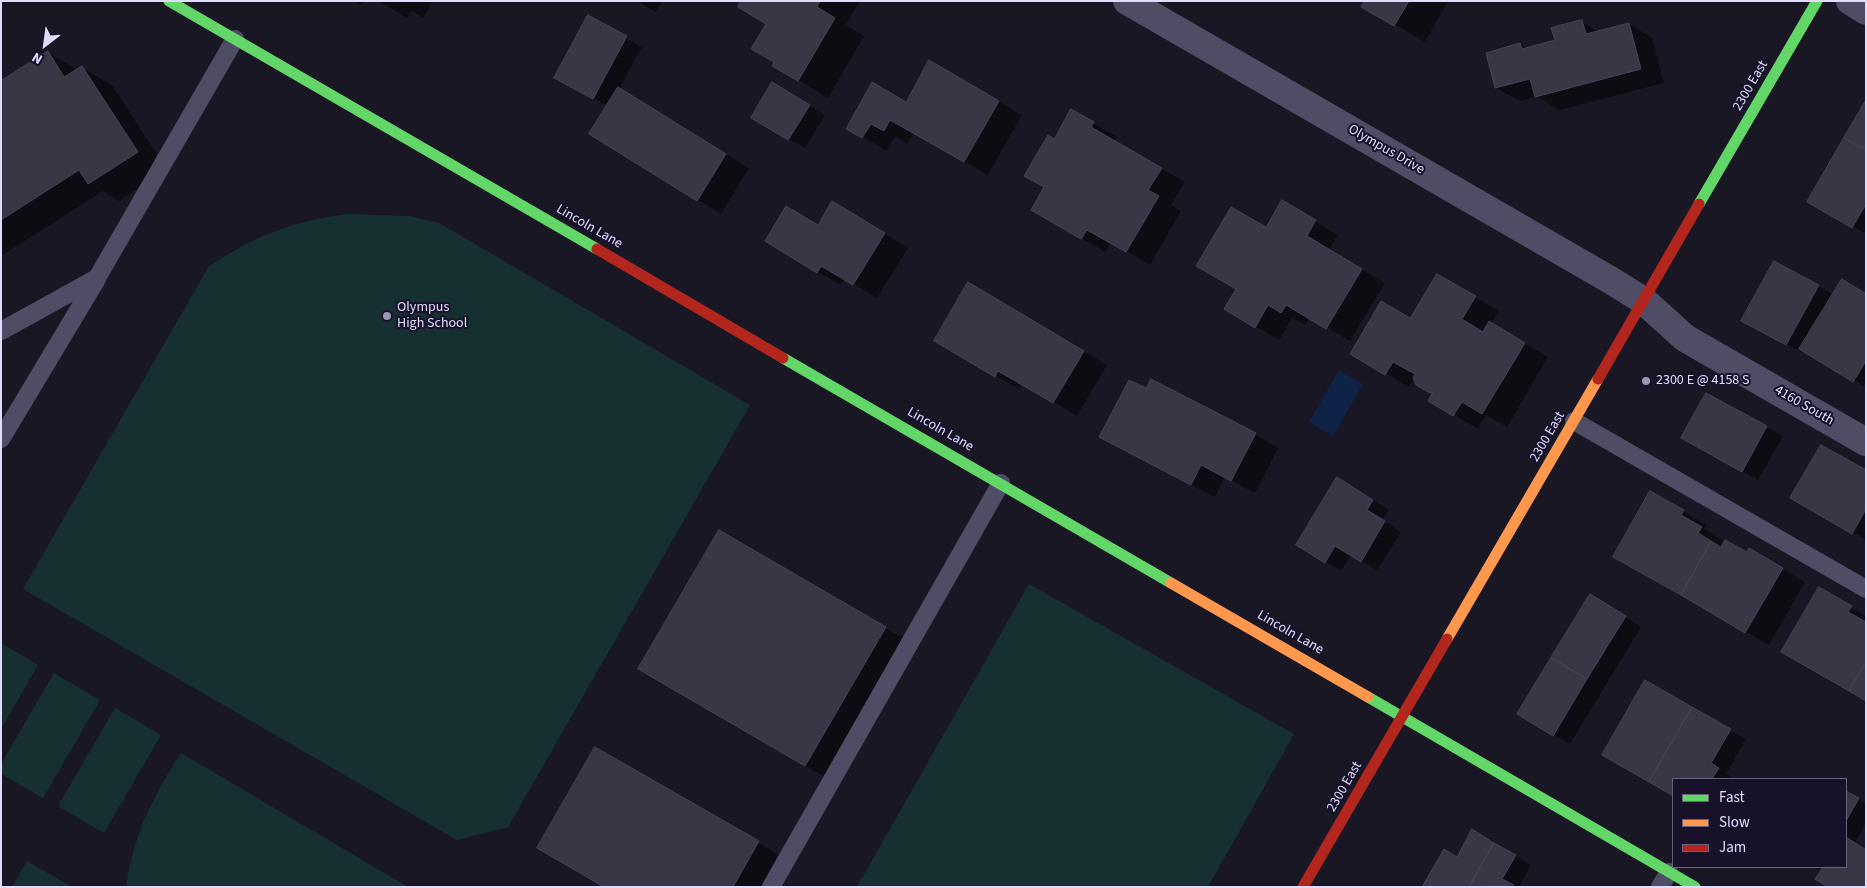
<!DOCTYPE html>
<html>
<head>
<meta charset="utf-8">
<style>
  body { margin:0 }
  #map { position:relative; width:1867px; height:888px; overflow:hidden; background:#1a1724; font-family:"Source Sans 3",sans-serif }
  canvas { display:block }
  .frame { position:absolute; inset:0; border:2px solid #e1dcfe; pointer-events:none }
  .legend { position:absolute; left:1672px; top:778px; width:175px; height:90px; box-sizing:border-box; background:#17112a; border:1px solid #68627f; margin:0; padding:6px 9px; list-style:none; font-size:15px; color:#e1dcfe }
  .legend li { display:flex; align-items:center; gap:10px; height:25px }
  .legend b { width:25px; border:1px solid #68627f }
  .north { position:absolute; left:20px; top:20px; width:50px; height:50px; -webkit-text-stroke:4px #17112a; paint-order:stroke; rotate:210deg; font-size:14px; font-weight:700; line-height:20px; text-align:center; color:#e1dcfe }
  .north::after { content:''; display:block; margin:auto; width:18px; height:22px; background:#e1dcfe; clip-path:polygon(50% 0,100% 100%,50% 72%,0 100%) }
</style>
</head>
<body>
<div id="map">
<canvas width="1867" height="888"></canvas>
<div class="frame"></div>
<ul class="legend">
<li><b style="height:6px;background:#63d668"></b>Fast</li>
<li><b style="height:6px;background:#ff974d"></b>Slow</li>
<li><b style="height:6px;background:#b3261e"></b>Jam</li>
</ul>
<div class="north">N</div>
</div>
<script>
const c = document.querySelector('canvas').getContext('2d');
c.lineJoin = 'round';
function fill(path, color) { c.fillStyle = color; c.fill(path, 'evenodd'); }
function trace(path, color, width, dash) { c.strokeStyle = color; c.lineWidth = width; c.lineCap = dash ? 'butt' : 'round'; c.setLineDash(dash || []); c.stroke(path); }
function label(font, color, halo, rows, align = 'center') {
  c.font = font + ' "Source Sans 3",sans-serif'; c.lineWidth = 4; c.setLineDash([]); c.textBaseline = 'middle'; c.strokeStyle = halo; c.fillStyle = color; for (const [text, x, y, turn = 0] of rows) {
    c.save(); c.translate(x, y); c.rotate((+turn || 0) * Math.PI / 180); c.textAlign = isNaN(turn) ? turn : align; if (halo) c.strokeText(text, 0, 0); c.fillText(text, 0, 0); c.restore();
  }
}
const green = new Path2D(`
  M347,214l62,2 30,7 311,182 -242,422 -51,13 -434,-251 186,-323c48,-31 82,-44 138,-52z
  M1029,584l265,150 -86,153h-351z
  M1,643l37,22 -37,64z
  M54,673l46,27 -57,98 -42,-24v-10z
  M115,708l46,27 -57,98 -46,-27z
  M181,753l227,134h-282c8,-53 26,-89 55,-134z
  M27,861l45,26h-60z`);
const water = new Path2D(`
  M1339,370l24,14 -30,52 -24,-14z`);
const shadow = new Path2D(`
  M355,1h9l-2,4z
  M379,1h54l-10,17 -12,-7 -4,7z
  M636,1h26l-6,11z
  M743,1h117l-14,24 18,11 -36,62 -54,-33 2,-3 -8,-39z
  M1366,1h82l-23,41 -62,-36z
  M1582,22l17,10 30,-8 23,14 12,45 -104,27 -23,-13 -17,4 -24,-13 24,-44 8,5 28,-8z
  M626,38l16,9 -23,42 130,79 -28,46 -131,-80 18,-28 -36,-19z
  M48,53l30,17 4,-2 30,17 55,85 -48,31 -16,-10 -102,65v-174z
  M930,62l92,53 -34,60 -74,-42 -6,11 -13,-8 -8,15 -40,-23 59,-24z
  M773,84l52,31 -20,33 -53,-30z
  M1866,103v131l-58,-33z
  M1072,111l45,26 -3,4 71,41 -14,23 10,6 -31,54 -39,-23 -6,10 -72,-43 12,-21 9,-47z
  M1283,202l55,33 -9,15 56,33 -35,58 -40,-24 -5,8 -13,-7 -13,22 -54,-31z
  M856,216l52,32 -31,50 -32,-19 -4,6 -23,-13 1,-46z
  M1775,262l59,33h32v92l-62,-37 -2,3 -43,-24z
  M1437,275l62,36 -8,13 57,33 -41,70 -21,-12 -8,14 -48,-29 4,-6 -17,-9 -2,-7 -6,9 -57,-33 59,-34z
  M969,284l138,81 -30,51 -55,-33 -3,6 -83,-48z
  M1707,394l76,42 -25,44 -75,-42z
  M1255,434l23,14 -23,45 -30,-16 -10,20 -90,-47z
  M1866,471v69l-74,-42z
  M1354,488l35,22 -7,10 19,12 -24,38 -26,-15 -10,16 -16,-9z
  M1651,493l56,32 -3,4 21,12 22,13 2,-4 56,32 -36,63 -155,-89z
  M720,531l195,114 -80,138 -196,-114z
  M1819,589l47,27v83z
  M1606,605l35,22 -71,117 -52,-30z
  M1646,682l100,57 -20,35 8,5h-61v15l-69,-40z
  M595,749l193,111 -15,27h-167z
  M1846,792l20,12v19l-12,21 12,43 -49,-8 7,-12h22z
  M1473,831l58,34 -12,22h-95l33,-29z`);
const building = new Path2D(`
  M741,1h79l-3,6 18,11 -37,63 -26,-15 2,-4 -23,-13 15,-25 -28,-17z
  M1365,1h44l-15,25 -33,-19z
  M588,15l39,21 -34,63 -39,-21z
  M1582,20l4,14 43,-11 12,46 -106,28 -5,-18 -35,9 -9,-35 34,-10 2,6 33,-9 -4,-12z
  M48,51l16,26 18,-11 56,86 -50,32 -9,-14 -78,50v-139z
  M929,60l70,41 -35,61 -74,-42 -6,11 -13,-7 -9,14 -16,-9 26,-47 34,20z
  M772,82l38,23 -22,35 -37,-22z
  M618,87l108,67 -29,47 -108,-67z
  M1866,100v50l-22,-12z
  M1071,109l23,13 -3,5 71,41 -14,22 11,6 -33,56 -39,-22 -6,9 -50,-29 13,-23 -20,-11 24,-41 6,4z
  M1844,138l22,12v54l-14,24 -45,-26z
  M1282,200l34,20 -9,16 55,33 -36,60 -40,-24 -5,8 -13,-8 -13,23 -31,-19 12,-20 -40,-23 35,-59 35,20z
  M832,201l53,32 -32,52 -32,-19 -4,7 -52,-32 21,-35 32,19z
  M1774,261l45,24 -33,60 -45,-24z
  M1437,274l39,22 -14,23 21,13 6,-11 36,22 -43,71 -20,-12 -9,14 -25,-15 5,-9 -3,1 -14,-8 -3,-7 2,-4 -22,-12 -8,13 -35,-21 31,-53 29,17z
  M1842,279l24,15v67l-13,21 -54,-33z
  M968,282l116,69 -31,52 -55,-32 -3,6 -61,-36z
  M1151,379l105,54 -25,48 -30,-16 -10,20 -92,-48 30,-57 17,8z
  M1706,393l61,33 -25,46 -61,-34z
  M1821,445l45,25v39l-14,25 -62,-36z
  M1337,477l36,23 -6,10 18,11 -24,41 -26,-16 -10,17 -29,-18z
  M1650,491l34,19 -3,5 21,12 -4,6 13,8 -30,54 -68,-38z
  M719,530l167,97 -81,139 -167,-97z
  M1725,540l22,12 2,-4 34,20 -38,65 -64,-38 30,-54 10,6z
  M1819,587l33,19 -4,6 18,10v40l-17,29 -68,-39z
  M1590,594l36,22 -39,63 -36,-21z
  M1551,658l36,21 -34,57 -36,-22z
  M1866,662v39l-17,-10z
  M1645,680l47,27 -43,75 -47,-27z
  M1692,707l39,22 -20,34 8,5 -7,11h-39v17l-24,-14z
  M595,747l164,94 -26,46h-129l-67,-39z
  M1846,791l13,7 -13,23z
  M1472,829l22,14 -25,44h-47l22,-38 13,8z
  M1846,837l20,13v37h-38l-13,-8 8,-12h23z
  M1494,843l22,12 -14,24 12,6 -45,2z`);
const lane = new Path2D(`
  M1,331l96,-53 138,-239
  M1574,421l292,168
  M1,439l96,-160
  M771,887l230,-404
  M1660,887l9,-15`);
const street = new Path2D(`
  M1127,1l485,280 32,20 41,37 181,104
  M1850,1l16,10`);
const fast = new Path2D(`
  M169,1l428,248
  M1699,204l118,-203
  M783,358l388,225
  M1368,697l327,190`);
const slow = new Path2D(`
  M1171,583l197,114
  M1447,639l151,-260`);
const jam = new Path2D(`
  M597,249l186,109
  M1598,379l101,-175
  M1303,887l144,-248`);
const markers = [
  [387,316,5,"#9b97b2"],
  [1646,381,5,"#9b97b2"]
];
const streetNames = [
  ["2300 East",1751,86,-60],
  ["Olympus Drive",1386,150,30],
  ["Lincoln Lane",589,227,30],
  ["4160 South",1804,406,30],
  ["Lincoln Lane",940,430,30],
  ["2300 East",1548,437,-60],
  ["Lincoln Lane",1290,633,30],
  ["2300 East",1345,787,-60]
];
const poiNames = [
  ["Olympus",397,308],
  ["High School",397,324],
  ["2300 E @ 4158 S",1656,381]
];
fill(green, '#163032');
fill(water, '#0f2248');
fill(shadow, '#0007');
fill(building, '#393646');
trace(building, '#474257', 1);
trace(lane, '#4f4d65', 18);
trace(street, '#4f4d65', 28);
trace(fast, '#63d668', 11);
trace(slow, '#ff974d', 11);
trace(jam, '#b3261e', 11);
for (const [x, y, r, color] of markers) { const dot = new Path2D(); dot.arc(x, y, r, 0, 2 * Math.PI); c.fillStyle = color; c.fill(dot); trace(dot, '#17112a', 2); }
label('14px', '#e1dcfe', '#17112a', streetNames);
label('14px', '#e1dcfe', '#17112a', poiNames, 'left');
</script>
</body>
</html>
